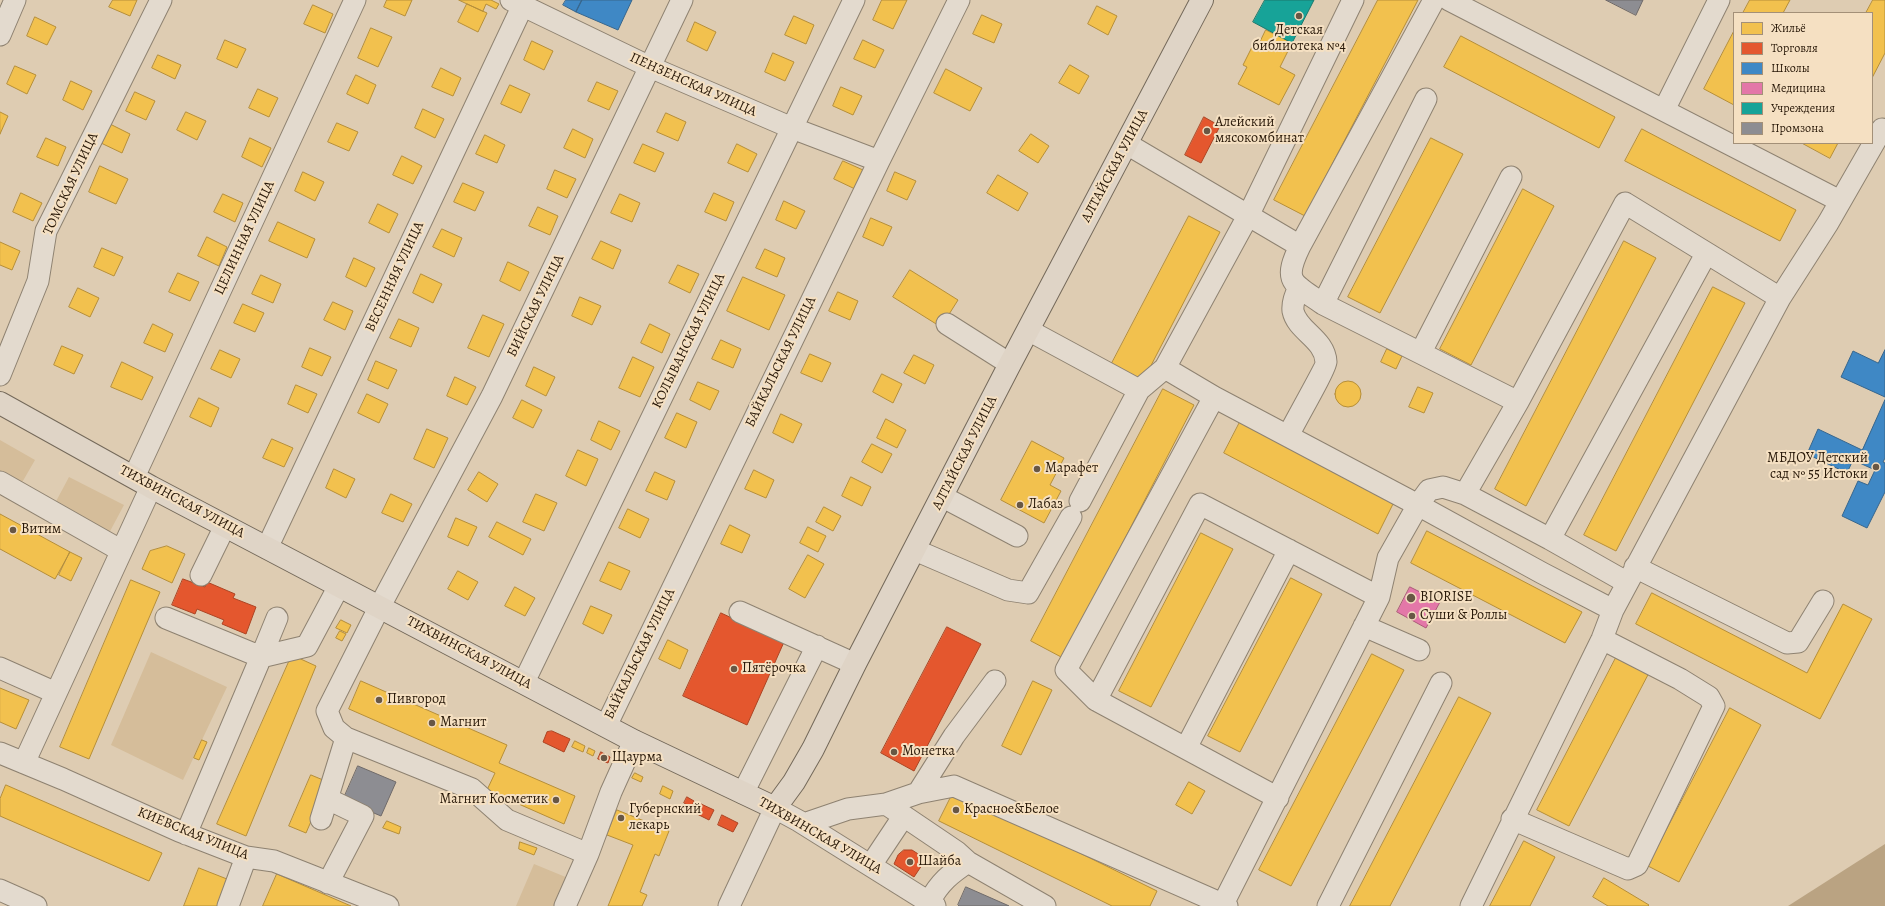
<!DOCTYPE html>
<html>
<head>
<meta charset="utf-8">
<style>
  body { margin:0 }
  #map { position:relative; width:1885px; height:906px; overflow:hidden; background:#deccb2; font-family:Alegreya,serif }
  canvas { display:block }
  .legend { position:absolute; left:1733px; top:12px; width:140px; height:132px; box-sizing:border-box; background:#f5e0c2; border:1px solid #a39078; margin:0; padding:5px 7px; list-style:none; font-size:12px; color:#281808 }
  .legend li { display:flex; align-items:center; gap:8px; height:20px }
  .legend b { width:20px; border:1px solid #a39078 }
</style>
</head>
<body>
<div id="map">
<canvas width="1885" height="906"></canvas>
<ul class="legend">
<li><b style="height:11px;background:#f2c14e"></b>Жильё</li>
<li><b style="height:11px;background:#e4572e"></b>Торговля</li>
<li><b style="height:11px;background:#3f88c5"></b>Школы</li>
<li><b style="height:11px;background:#e377a8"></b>Медицина</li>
<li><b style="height:11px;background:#17a398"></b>Учреждения</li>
<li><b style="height:11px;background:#8d8d92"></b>Промзона</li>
</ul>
</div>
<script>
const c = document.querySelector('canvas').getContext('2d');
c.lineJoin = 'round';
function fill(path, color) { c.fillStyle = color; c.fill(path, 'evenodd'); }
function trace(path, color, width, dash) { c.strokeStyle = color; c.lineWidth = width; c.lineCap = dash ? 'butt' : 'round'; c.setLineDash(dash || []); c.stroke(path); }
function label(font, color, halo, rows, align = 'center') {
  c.font = font + ' Alegreya,serif'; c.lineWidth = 4; c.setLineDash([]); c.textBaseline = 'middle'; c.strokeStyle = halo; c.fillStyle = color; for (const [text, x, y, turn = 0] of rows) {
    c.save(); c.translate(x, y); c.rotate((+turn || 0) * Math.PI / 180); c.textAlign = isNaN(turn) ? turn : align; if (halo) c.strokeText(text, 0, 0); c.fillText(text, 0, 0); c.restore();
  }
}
const green = new Path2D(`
  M0,440l35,20 -15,26 -20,-11z
  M69,477l55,28 -16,30 -55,-28z
  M151,652l76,35 -44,93 -72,-35z
  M534,864l34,14 -12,28h-40z`);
const water = new Path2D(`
  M1885,844v62h-97z`);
const homes = new Path2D(`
  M113,0h24l-7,16 -21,-9z
  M387,0h25l-7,16 -21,-9z
  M459,0h32l8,4 -3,5 -10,-5 -3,7z
  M882,0h25l-14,29 -20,-9z
  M1378,0h40l-113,216 -31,-16z
  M1750,0h40l-7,13h-40z
  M1873,0h12v53l-13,25v-65h-6z
  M467,4l20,9 -9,19 -20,-10z
  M313,5l20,9 -8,19 -21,-9z
  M1097,6l20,10 -9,19 -20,-11z
  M982,15l20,9 -8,19 -21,-9z
  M794,16l20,9 -8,19 -21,-9z
  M35,17l21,10 -9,18 -20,-9z
  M695,22l21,10 -9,19 -20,-10z
  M371,28l21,9 -14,30 -20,-9z
  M1266,30l26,13 -12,24 15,8 -16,30 -41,-21 9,-17 -4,-2 9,-18 4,2z
  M1734,31v74l-30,-16z
  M1461,36l154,81 -16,31 -155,-81z
  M225,40l21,9 -9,19 -20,-9z
  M863,40l21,10 -9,18 -21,-9z
  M532,41l21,10 -9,19 -20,-10z
  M773,53l21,9 -9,19 -20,-9z
  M158,55l23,10 -6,14 -23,-11z
  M1070,65l19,11 -10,18 -20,-11z
  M15,66l21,9 -9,19 -20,-10z
  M441,68l20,10 -8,18 -21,-9z
  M946,69l36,19 -12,23 -36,-18z
  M356,75l20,10 -8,19 -21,-10z
  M71,81l21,10 -9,19 -20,-10z
  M597,82l21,9 -9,19 -21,-9z
  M510,85l20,9 -9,19 -20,-9z
  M841,87l21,9 -9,19 -20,-9z
  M258,89l20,9 -9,19 -20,-9z
  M135,92l20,9 -9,19 -20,-9z
  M423,109l21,10 -9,19 -20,-10z
  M0,112l8,4 -8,18z
  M186,112l20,9 -9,19 -20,-10z
  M666,113l20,9 -8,19 -21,-9z
  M337,123l21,9 -9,19 -21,-9z
  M110,124l20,10 -8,19 -21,-10z
  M573,129l20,10 -8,19 -21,-10z
  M1642,129l154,81 -16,31 -155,-80z
  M1031,134l18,12 -11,17 -19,-12z
  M485,135l20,10 -8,18 -21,-9z
  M46,138l20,9 -8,19 -21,-9z
  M250,138l21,10 -9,19 -20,-10z
  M1431,138l32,16 -83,159 -32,-16z
  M1802,143h36l-8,15z
  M643,144l21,9 -9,19 -21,-9z
  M737,144l20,10 -9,18 -20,-9z
  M402,156l20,10 -9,18 -20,-9z
  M843,161l20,9 -8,19 -21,-10z
  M100,166l28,13 -12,25 -27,-12z
  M555,170l21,9 -9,19 -20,-9z
  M303,172l21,10 -9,19 -20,-10z
  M895,172l21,9 -9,19 -20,-9z
  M998,175l30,18 -10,18 -31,-18z
  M463,183l21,9 -9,19 -21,-9z
  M1523,189l31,17 -83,159 -31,-16z
  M21,193l21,10 -9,18 -20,-9z
  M714,193l20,9 -8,19 -21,-9z
  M223,194l20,9 -8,19 -21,-10z
  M620,194l20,9 -8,19 -21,-9z
  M784,201l21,10 -9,18 -20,-9z
  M378,204l20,10 -9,19 -20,-10z
  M538,207l20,9 -8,19 -21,-9z
  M1189,216l31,16 -77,149 -32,-16z
  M871,218l21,9 -9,19 -20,-9z
  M278,222l37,17 -8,19 -38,-17z
  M442,229l20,9 -8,19 -21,-10z
  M207,237l20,10 -8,19 -21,-10z
  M601,241l20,9 -8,19 -21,-10z
  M1624,241l32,17 -130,248 -31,-17z
  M0,242l20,9 -8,19 -12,-5z
  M102,248l21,9 -9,19 -20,-9z
  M765,249l20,9 -8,19 -21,-9z
  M354,258l21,10 -9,19 -20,-10z
  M508,262l21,10 -9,19 -20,-10z
  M678,265l21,9 -9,19 -21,-10z
  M910,270l48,30 -17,27 -48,-30z
  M178,273l21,9 -9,19 -21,-9z
  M421,274l21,10 -9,19 -20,-10z
  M261,275l20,9 -8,19 -21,-9z
  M743,277l42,18 -16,35 -42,-19z
  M1713,287l32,16 -129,248 -32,-16z
  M78,288l21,10 -9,19 -21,-10z
  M838,292l20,9 -8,19 -21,-9z
  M580,297l21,9 -9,19 -20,-9z
  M333,302l20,9 -8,19 -21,-10z
  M243,304l21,9 -9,19 -21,-9z
  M483,315l21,9 -15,33 -21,-9z
  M399,319l20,9 -8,19 -21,-9z
  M153,324l20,10 -8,18 -21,-9z
  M650,324l20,10 -8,19 -21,-10z
  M721,340l20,9 -8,19 -21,-9z
  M62,346l21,9 -9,19 -20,-9z
  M310,348l21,9 -9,19 -20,-9z
  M1387,349l15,7 -6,13 -15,-7z
  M220,350l20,9 -9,19 -20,-9z
  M810,354l21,9 -9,19 -21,-9z
  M914,355l20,10 -9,19 -21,-11z
  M633,357l21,10 -14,30 -21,-9z
  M376,361l21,9 -9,19 -20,-9z
  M122,362l31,15 -11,23 -31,-13z
  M534,367l21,10 -9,19 -20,-10z
  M882,374l20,10 -9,19 -20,-11z
  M455,377l21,10 -9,18 -20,-9z
  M1335 394a13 13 0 1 1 26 0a13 13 0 1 1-26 0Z
  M698,382l21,9 -9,19 -20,-10z
  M296,385l21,9 -9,19 -20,-9z
  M1418,387l15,6 -9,20 -15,-6z
  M1163,389l31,16 -131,253 -32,-17z
  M367,394l21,10 -9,19 -21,-10z
  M199,398l20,10 -8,19 -21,-10z
  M522,400l20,10 -9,18 -20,-10z
  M677,413l20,9 -11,26 -21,-10z
  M781,414l21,10 -9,19 -20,-10z
  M886,419l20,11 -9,18 -20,-10z
  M599,421l21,10 -9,19 -20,-10z
  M1240,422l154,80 -16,32 -154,-81z
  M427,429l21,9 -14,30 -20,-9z
  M272,439l21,9 -9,19 -21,-9z
  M1032,441l32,17 -14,27 11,6 -17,32 -43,-23z
  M872,444l20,10 -10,19 -20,-11z
  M578,450l20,9 -12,27 -20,-10z
  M334,469l21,10 -9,19 -20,-10z
  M754,470l20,10 -8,18 -21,-9z
  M479,472l19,12 -11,18 -19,-12z
  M655,472l20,9 -8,19 -21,-9z
  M851,477l20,10 -9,19 -20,-10z
  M391,494l21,10 -9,18 -21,-9z
  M536,494l21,9 -13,28 -21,-9z
  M824,507l17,9 -8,15 -17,-9z
  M628,509l21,10 -9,19 -21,-10z
  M0,514l70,38 -15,27 -55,-30z
  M456,518l21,9 -9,19 -20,-9z
  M497,522l34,17 -8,16 -34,-18z
  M730,525l20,10 -8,18 -21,-9z
  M808,527l18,9 -8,16 -18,-9z
  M1427,531l155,81 -17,31 -154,-80z
  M1201,533l32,16 -82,158 -32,-16z
  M167,546l18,8 -13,29 -30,-14 8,-18z
  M70,552l12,6 -11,23 -12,-6z
  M808,555l16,9 -19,34 -16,-9z
  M609,562l21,9 -9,19 -21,-9z
  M458,571l20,11 -10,18 -20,-11z
  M1291,578l31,16 -82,158 -32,-16z
  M131,580l29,12 -71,167 -29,-12z
  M515,587l20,11 -10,18 -20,-10z
  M1652,593l155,80 36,-69 29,15 -52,100 -184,-95z
  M591,606l21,9 -9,19 -20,-10z
  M341,620l10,5 -4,8 -11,-5z
  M340,631l6,3 -4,7 -6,-3z
  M668,640l20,10 -8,19 -21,-10z
  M1619,652l32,17 -82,157 -32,-16z
  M1372,654l32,16 -113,216 -32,-16z
  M292,655l24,11 -70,170 -29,-12z
  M361,681l146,64 -8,18 76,33 -11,28 -77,-34 8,-17 -146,-64z
  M1033,681l19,9 -31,65 -19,-9z
  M0,688l29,12 -13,29 -16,-7z
  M1459,697l32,16 -101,193h-40z
  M1730,708l31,17 -82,157 -31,-16z
  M202,740l5,2 -8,18 -5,-2z
  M575,741l10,5 -2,6 -11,-5z
  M589,748l6,3 -2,5 -6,-3z
  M635,773l8,4 -2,5 -9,-4z
  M311,775l17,7 -22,51 -17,-7z
  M1189,782l16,9 -13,23 -16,-9z
  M6,785l156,68 -13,28 -149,-65v-17z
  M663,786l10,5 -3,8 -10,-5z
  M954,791l203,100 -7,15h-38l-173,-85z
  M617,810l52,21 -10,25 -4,-2 -15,38 7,3 -5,11h-34l25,-61 -26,-10z
  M387,821l14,6 -2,7 -16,-6z
  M1524,841l31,16 -25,49h-40z
  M520,842l17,6 -3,7 -15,-6z
  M199,868l33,13 -10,25h-38z
  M277,874l74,32h-88z
  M1604,878l45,27 -1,1h-40l-15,-9z`);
const shops = new Path2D(`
  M1204,117l16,9 -19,37 -16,-8z
  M183,579l22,8 2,-5 28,12 -2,4 23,9 -10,27 -24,-10 2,-4 -27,-11 -2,5 -23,-9z
  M721,613l63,29 -37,83 -64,-29z
  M947,627l34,17 -67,127 -33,-18z
  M552,731l18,8 -6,13 -21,-10 4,-10z
  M601,752l9,5 -2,6 -10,-4z
  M687,797l7,4 -3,6 -7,-4z
  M699,803l15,7 -5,10 -14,-7z
  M722,815l16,8 -5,9 -15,-7z
  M904,850h8l14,9 -12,18 -20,-13 4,-9z`);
const schools = new Path2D(`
  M566,0h16l-6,12 -13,-7z
  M582,0h50l-14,30 -42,-18z
  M1885,350v47l-44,-20 12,-26 25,12z
  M1885,400v58l-2,4 2,1v29l-18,36 -25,-12 16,-35 10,4 7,-15 -22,-10 -6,13 -40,-19 11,-25 44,21z`);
const health = new Path2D(`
  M1410,587l30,15 -14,26 -29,-16z`);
const public = new Path2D(`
  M1265,0h49l-22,43 -39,-21z`);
const industry = new Path2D(`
  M1606,0h37l-7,15z
  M358,766l38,16 -15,34 -38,-16z
  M966,887l41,18 2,1h-50l-1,-1z`);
const minor = new Path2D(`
  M511,0l139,67 142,61 87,33
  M1449,0l391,201
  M0,35l15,-35
  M1664,110l55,-110
  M1127,144l173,102c-18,37 -7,37 23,58l195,98
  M1300,246l134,-246
  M1323,304l103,-205
  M947,324l63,40
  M1028,330l111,60
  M1421,352l90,-175
  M1165,368l49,29 -148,273 30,30 104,-196 179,93 9,-39 30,-53 11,-15 14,-3 22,7 85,45 76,43
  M0,375l38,-94 8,-50 115,-231
  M1214,397l204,108 124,68 71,37 -11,29 -131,267
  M1288,436c5,-11 38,-68 38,-74 -1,-23 -29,-31 -33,-51 -1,-9 3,-17 6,-24
  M134,477l221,-477
  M0,482l120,68
  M1465,494l53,-92 107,-199 155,95
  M943,497l74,39
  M1080,501l59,-111 26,-22 84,-154 104,-214
  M1550,539l156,-285
  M267,548l256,-543
  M915,550l93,40 20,3 43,-76
  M1635,567l152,76 11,-1 25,-41
  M201,575l24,-49
  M1613,610l167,-312 48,-75 54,-94
  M740,612l115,52
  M166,618l95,39 16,-39
  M1364,626l55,24
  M0,668l56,25
  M524,682l330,-682
  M1096,700l182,98
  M606,726l273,-565 80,-161
  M1186,748l103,-198
  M0,753l63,26 116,52 67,26 28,4 114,45
  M24,763l127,-276
  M743,793l74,-147
  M918,793l36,-57 41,-55
  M328,799l35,17 -35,67
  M886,804l71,48 11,10 77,44
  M321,819l25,-81
  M1512,819l116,50 9,-4 77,-159 -5,-9 -29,-18 -78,-40
  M804,824l44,-15 38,-5 32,-11 36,-7 273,120
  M186,834l75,-177 46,-11 32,-60
  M588,854l23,-62 23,-51
  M871,865l32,-48
  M0,890l36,16
  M929,902c11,-20 21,-28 39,-40
  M1223,904l156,-307
  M228,906l18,-49
  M565,906l23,-52 -81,-34 -35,-31 -126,-51 -12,-10 -7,-17 53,-105 112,-210 190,-396
  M729,906l46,-98 24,13 136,85
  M1328,906l113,-223`);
const major = new Path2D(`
  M0,403l151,84 483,254 141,67 19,-26 19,-33 42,-85 155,-300 192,-364`);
const markers = [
  [1299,16,4,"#685744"],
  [1207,131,4,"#685744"],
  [1876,467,4,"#685744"],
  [1037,469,4,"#685744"],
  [1020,505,4,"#685744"],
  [13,530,4,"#685744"],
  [1411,598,5,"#685744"],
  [1412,616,4,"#685744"],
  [734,669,4,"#685744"],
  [379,700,4,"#685744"],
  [432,723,4,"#685744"],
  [894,752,4,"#685744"],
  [604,758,4,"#685744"],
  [556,800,4,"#685744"],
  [956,810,4,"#685744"],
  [621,818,4,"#685744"],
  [910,862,4,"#685744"]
];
const poiNames = [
  ["Детская",1299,31,"center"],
  ["библиотека №4",1299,47,"center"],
  ["Алейский",1215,123],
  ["мясокомбинат",1215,139],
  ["МБДОУ Детский",1868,459,"right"],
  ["сад № 55 Истоки",1868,475,"right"],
  ["Марафет",1045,469],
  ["Лабаз",1028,505],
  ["Витим",21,530],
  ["BIORISE",1420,598],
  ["Суши & Роллы",1420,616],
  ["Пятёрочка",742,669],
  ["Пивгород",387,700],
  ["Магнит",440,723],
  ["Монетка",902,752],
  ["Щаурма",612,758],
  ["Магнит Косметик",548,800,"right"],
  ["Губернский",629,810],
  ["лекарь",629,826],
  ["Красное&Белое",964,810],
  ["Шайба",918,862]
];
const streetNames = [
  ["ПЕНЗЕНСКАЯ УЛИЦА",693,85,24],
  ["АЛТАЙСКАЯ УЛИЦА",1115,166,-62],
  ["ТОМСКАЯ УЛИЦА",71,184,-65],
  ["ЦЕЛИННАЯ УЛИЦА",245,238,-65],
  ["ВЕСЕННЯЯ УЛИЦА",395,277,-65],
  ["БИЙСКАЯ УЛИЦА",536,306,-64],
  ["КОЛЫВАНСКАЯ УЛИЦА",689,341,-64],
  ["БАЙКАЛЬСКАЯ УЛИЦА",781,362,-64],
  ["АЛТАЙСКАЯ УЛИЦА",965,453,-63],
  ["ТИХВИНСКАЯ УЛИЦА",182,502,28],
  ["ТИХВИНСКАЯ УЛИЦА",469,653,28],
  ["БАЙКАЛЬСКАЯ УЛИЦА",640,654,-64],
  ["КИЕВСКАЯ УЛИЦА",193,834,22],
  ["ТИХВИНСКАЯ УЛИЦА",820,836,30]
];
fill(green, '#d5bd9a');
fill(water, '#baa382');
fill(homes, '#f2c14e');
trace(homes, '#b58e39', 1);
fill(shops, '#e4572e');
trace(shops, '#ac4423', 1);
fill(schools, '#3f88c5');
trace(schools, '#38668c', 1);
fill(health, '#e377a8');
trace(health, '#ab5a78', 1);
fill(public, '#17a398');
trace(public, '#1c796d', 1);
fill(industry, '#8d8d92');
trace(industry, '#6f6a69', 1);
trace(minor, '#8e8271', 23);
trace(major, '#74695a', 24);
trace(minor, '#e3dace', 21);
trace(major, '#dfd4c6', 22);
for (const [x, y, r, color] of markers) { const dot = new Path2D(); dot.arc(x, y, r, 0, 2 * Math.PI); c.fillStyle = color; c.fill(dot); trace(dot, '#f5e0c2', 1.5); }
label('14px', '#281808', '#f5e0c2', poiNames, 'left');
label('14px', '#281808', '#f5e0c2', streetNames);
</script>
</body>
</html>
